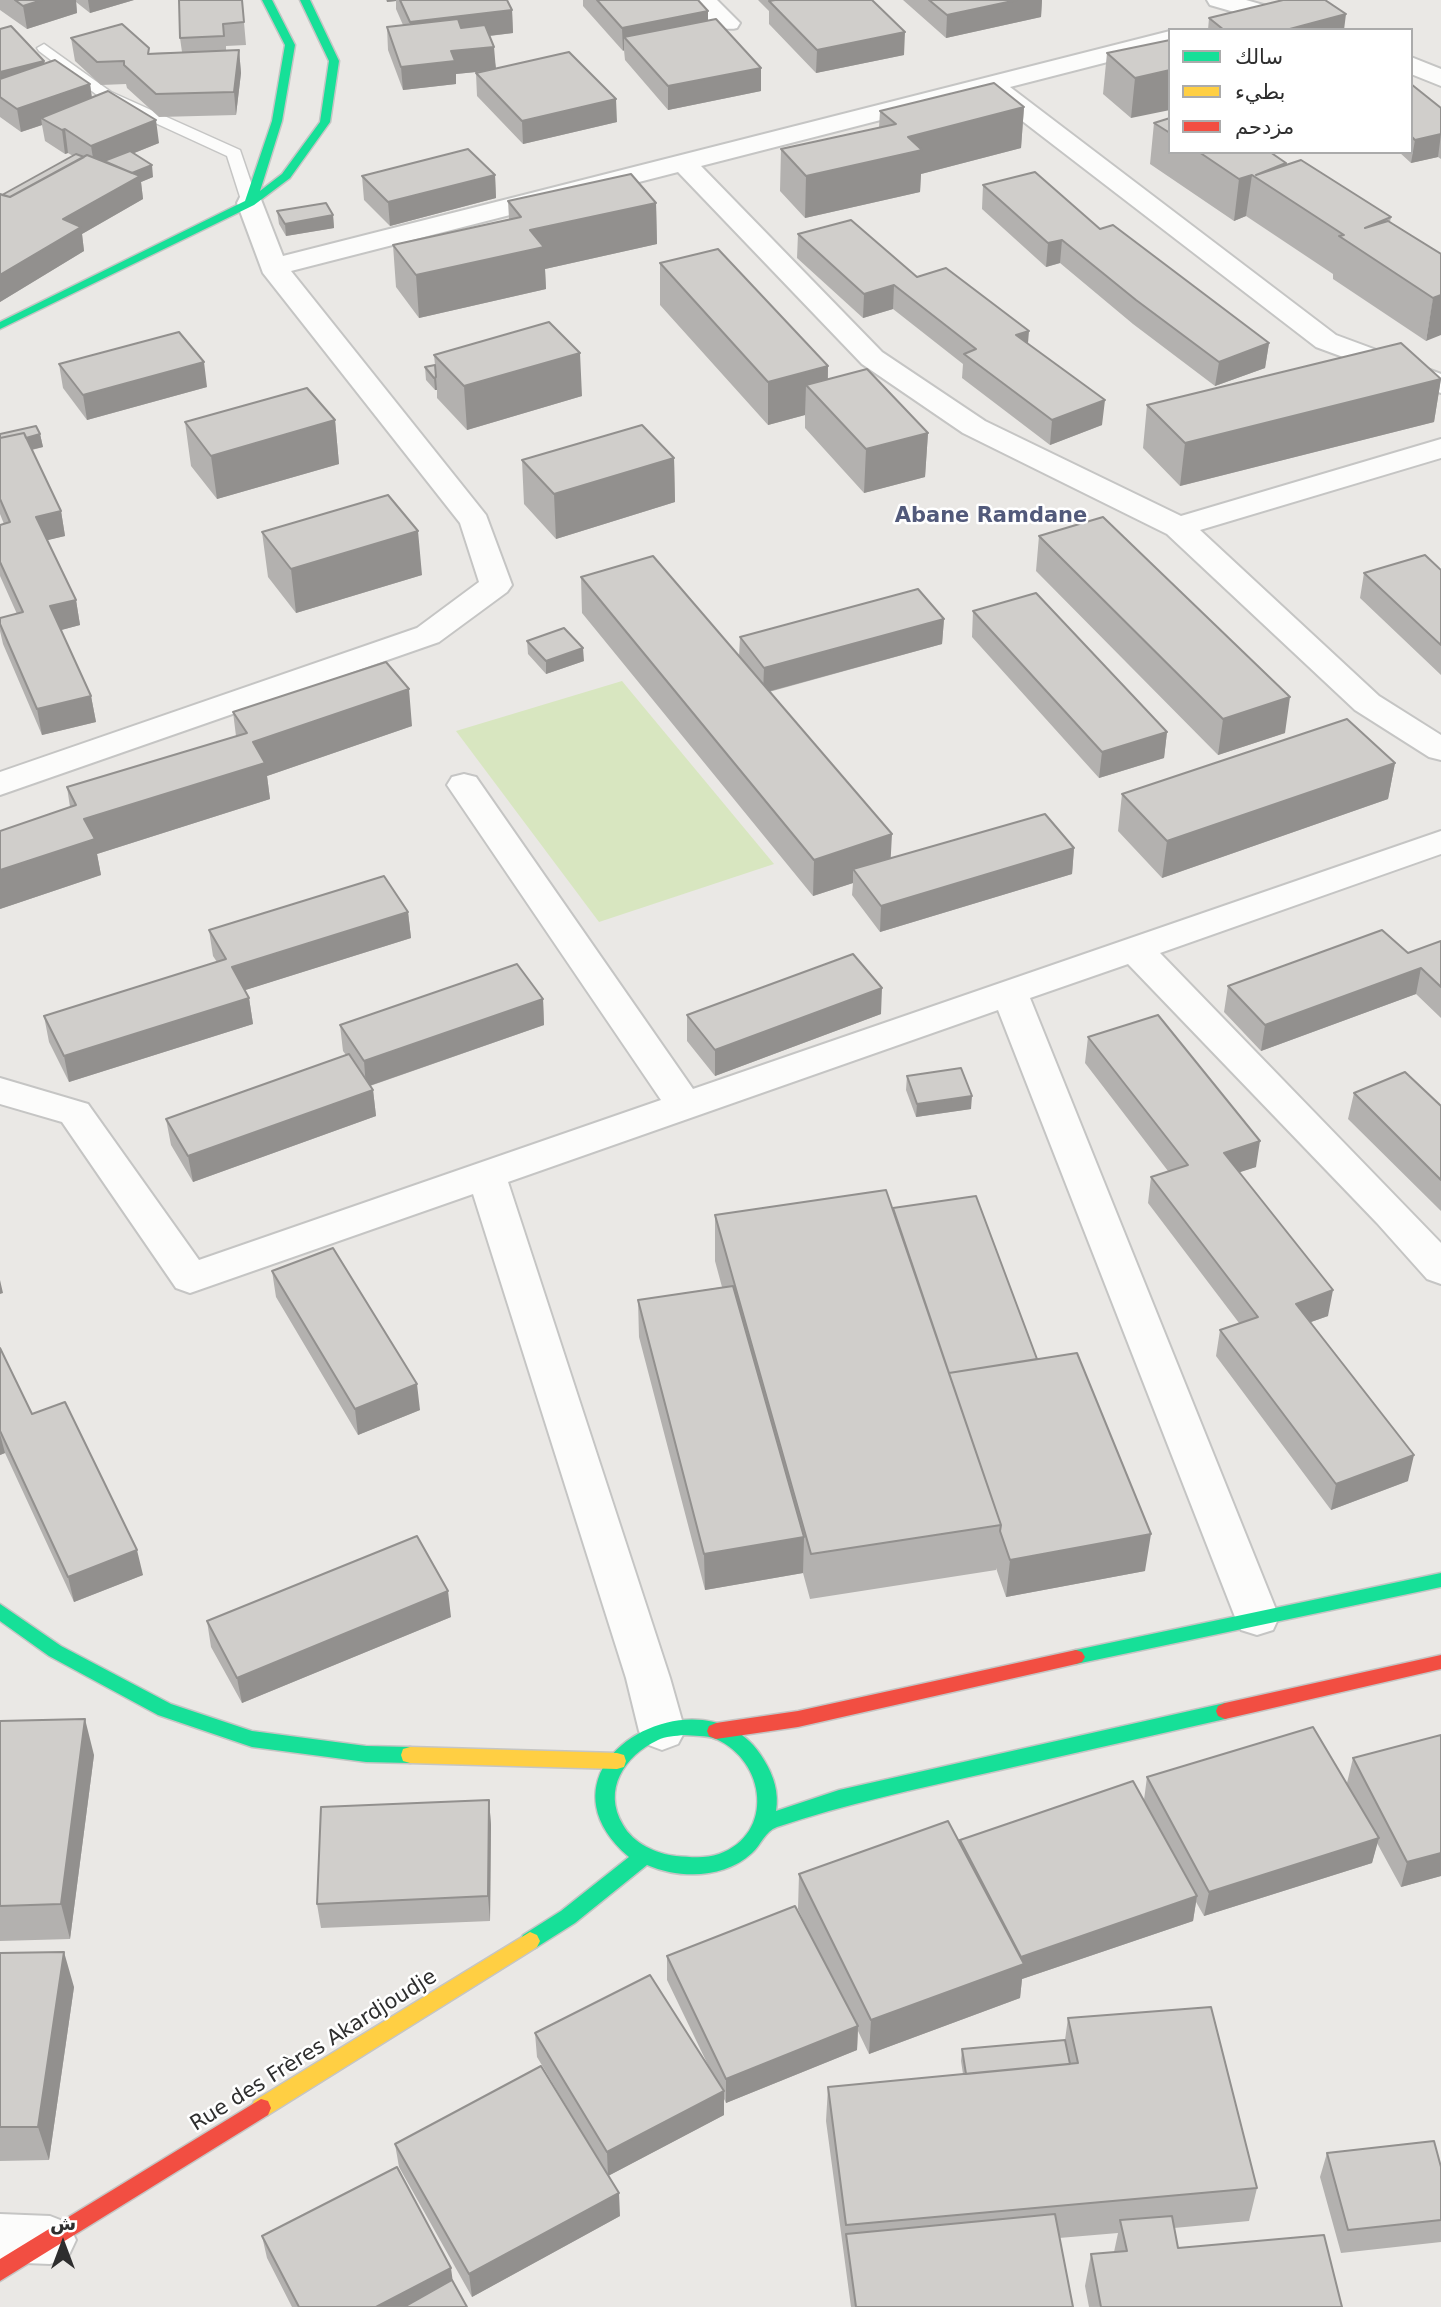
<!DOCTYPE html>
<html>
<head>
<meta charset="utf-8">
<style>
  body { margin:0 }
  #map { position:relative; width:1441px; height:2307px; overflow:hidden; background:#eae8e5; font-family:"DejaVu Sans","Noto Naskh Arabic",sans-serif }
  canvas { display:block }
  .legend { position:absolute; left:1168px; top:28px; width:245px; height:126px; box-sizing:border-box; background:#fff; border:2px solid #ababab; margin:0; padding:9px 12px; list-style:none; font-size:21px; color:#2e2e2e }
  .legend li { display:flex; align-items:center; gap:14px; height:35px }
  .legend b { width:35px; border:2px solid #ababab }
  .north { position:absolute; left:28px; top:2209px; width:70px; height:70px; -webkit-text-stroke:5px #fff; paint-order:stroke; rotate:0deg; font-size:19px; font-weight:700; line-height:28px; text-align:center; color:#2e2e2e }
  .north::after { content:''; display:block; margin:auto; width:24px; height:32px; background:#2e2e2e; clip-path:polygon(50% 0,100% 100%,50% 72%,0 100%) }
</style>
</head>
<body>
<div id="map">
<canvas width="1441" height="2307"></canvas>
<ul class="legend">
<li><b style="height:9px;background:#16e098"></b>سالك</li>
<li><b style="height:9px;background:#ffcf43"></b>بطيء</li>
<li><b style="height:9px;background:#f24e42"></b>مزدحم</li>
</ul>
<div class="north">ش</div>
</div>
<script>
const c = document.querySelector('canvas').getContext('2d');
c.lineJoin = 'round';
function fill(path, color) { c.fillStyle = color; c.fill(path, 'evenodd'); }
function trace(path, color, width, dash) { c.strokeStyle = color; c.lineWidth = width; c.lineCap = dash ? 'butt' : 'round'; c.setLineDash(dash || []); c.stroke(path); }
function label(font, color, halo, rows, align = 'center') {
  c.font = font + ' "DejaVu Sans",sans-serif'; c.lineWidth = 5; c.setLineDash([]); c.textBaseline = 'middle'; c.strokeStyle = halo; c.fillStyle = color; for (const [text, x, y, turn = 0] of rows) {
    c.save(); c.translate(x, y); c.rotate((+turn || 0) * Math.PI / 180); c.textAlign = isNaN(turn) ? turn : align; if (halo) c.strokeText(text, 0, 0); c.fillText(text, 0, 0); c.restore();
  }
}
const pitch = new Path2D(`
  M622,681l152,183 -175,58 -143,-191z`);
const lane = new Path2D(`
  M44,44l67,48 129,58 18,53 -2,3h-12l-2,-3 -15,-47 -126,-58 -62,-47 -2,-3z`);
const street = new Path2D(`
  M691,0h26l23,23 -3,5c-19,5 -36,-13 -46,-28z
  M1207,0h39l88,25 3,5h-40l-87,-25z
  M1170,31v15l-160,41 326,248 105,39v19l-125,-46 -330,-254 -285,73 181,186 103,69 196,95 260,-77v19l-241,72 179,166 62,39v25l-12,-3 -74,-47 -188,-176 -204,-101 -101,-69 -184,-192 -387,99 195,244 26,70 -5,7 -68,50 -439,153v-23l417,-144 62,-46 -19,-59 -197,-250 -26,-70 3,-6 10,-2 10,2 23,59z
  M1411,57l30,12v17l-30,-12z
  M464,774l12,3 217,312 748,-258v23l-281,99 281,290v41l-14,-5 -50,-56 -249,-259 -98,34 249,619 -6,13 -16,5 -16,-5 -6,-13 -237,-607 -490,172 162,496 15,53 -7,13 -16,6 -16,-6 -7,-13 -13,-53 -153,-484 -283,99 -14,-5 -114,-166 -62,-18v-26l88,26 111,156 462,-160 -214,-315 5,-8z
  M0,2214l50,2 18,7 8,17 -8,17 -18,7 -50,-2z`);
const fast = new Path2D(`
  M262,0h10l23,45 -13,76 -22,70 22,-17 38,-52 9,-61 -29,-61h10l29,61 -9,61 -40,56 -36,27 -254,124v-7l245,-121 27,-80 13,-76z
  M1441,1573v14l-365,77 -6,-2 -3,-5 3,-5 6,-2z
  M0,1604l61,42 110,58 81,27 114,15 44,1 7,2 2,6 -2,6 -7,2 -44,-1 -114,-15 -94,-32 -109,-59 -49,-35z
  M1225,1703l7,3 2,5 -2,5 -7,3c-79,18 -159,36 -238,54 -71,16 -141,31 -210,54 -12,4 -16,18 -25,26 -28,26 -72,26 -105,12l-72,58 -38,24 -7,3 -7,-3 -3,-6 3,-6 38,-24 68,-54c-109,-94 78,-196 135,-97 10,16 15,33 12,51l63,-21zM684,1735c10,1 22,0 32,4 50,22 59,95 3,115 -14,5 -29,3 -43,2 -20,-2 -43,-13 -53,-31 -21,-35 1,-69 35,-85 7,-4 18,-4 26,-5z`);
const slow = new Path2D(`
  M410,1747l207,6 7,2 2,6 -2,6 -7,2 -207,-6 -7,-2 -2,-6 2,-6z
  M530,1932l7,3 3,6 -3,6 -269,168 -7,2 -7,-2 -3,-7 3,-7z`);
const jam = new Path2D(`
  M1076,1650l6,2 3,5 -3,5 -6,2 -278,63 -82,12 -7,-3 -2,-5 2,-5 7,-3 82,-12z
  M1441,1655v14l-216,50 -7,-3 -2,-5 2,-5 7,-3z
  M261,2099l7,2 3,7 -3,7 -268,166v-22z`);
const wall = new Path2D(`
  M0,0h134l-44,13 -14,-11 1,11 -50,16 -27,-19z
  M242,0l4,45 -20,1v4h13l2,23 -5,42 -77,2 -32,-29 -1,-4 -25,1 -26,-24 -4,-23 78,10v5l33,-1 -2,-14z
  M386,0h121l5,10 1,23 -23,3 6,32 121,54 -94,22 -46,-48 -1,-23 9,-2 -29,3v10l-53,6 -15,-40 -1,-23 16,-2 -7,-16v-8l-9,1z
  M583,0h115l10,11v10l53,47v23l-93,19 -43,-50 -1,-10 -1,1 -40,-45z
  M758,0h114l32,55 -88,18 -47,-49v-13z
  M903,0h139l-1,17 -95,21z
  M1209,18l135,12h-136z
  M0,29l44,32 1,3 45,20 2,14 67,45 -25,10 19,24 -12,5 2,17 -61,35 2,17 -84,51 2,-107 71,-39 -5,-3 -3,1 -20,-13 -3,-16 -21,7 -21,-15z
  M1170,40l-39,78 -28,-24 4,-41z
  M1411,84l30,24v51l-3,-2 -27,6 -12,-11h12z
  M1024,107l-3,41 -100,26 -1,18 -115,26 -25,-27 1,-42 98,-21 1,-17z
  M1170,118v34h100l16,13 105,52 -1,5 51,32 -15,87 -93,-62v-5l-87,-58 -12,5 -84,-57 4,-41z
  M495,175l1,23 -106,28 -26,-26 -2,-24z
  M983,185l117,44 169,114 -4,25 -50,18 -82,-62 -73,-61 -14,4 -64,-58z
  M508,201l148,2 1,41 -112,25 1,20 -127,29 -23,-31 -3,-42 116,-26z
  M277,211l56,4 1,13 -48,8 -7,-12z
  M798,234l119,43 111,67 74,81 -52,20 -88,-67 1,-14 -70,-55 -30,9 -66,-60z
  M660,263l168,103v13l100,54 -3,44 -61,16 -59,-65v-13l-37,10 -108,-120z
  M434,355l148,41 -115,34 -30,-32v-8h-2l-9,-10 -1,-13 10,-2z
  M59,364l148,23 -120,33 -24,-32z
  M1441,378l-7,44 -254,64 -37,-38 4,-43z
  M335,420l4,44 -122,35 -26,-33 -6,-44z
  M0,434h40l3,13 -11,3 29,61 4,25 -18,4 29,60 4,25 -19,5 30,66 5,26 -54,13 -39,-91 -3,-13v-13l17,-4 -17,-38v-51l4,-1 -4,-10z
  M674,458l1,44 -119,37 -32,-35 -2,-44z
  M262,532l160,43 -126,38 -28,-36z
  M1039,536l246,197 -67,22 -182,-184z
  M1441,570v105l-81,-77 4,-25z
  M581,577l158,80 1,-20 204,-18 -2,25 -173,48 122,167 183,-11 -2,26 -192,58 -28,-37 1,-12 -40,13 -231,-283z
  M973,611l194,121 -3,26 -65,20 -127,-141z
  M527,641l57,20 -38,13 -18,-20z
  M233,712l179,14 -145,50 3,23 -173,55 4,21 -101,34v-78l70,-24 -3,-20 169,-51z
  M1395,763l-7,36 -226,79 -44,-47 4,-37z
  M408,912l3,26 -166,52 4,8 4,26 -184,58 -20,-40 -5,-26 173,-54 -4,-6 -4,-26z
  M1441,941v77l-25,-24 -155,57 -37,-39 4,-26 180,-33z
  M543,999l1,26 -174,61 3,4 3,26 -183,66 -22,-37 -5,-26 180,-64 -3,-4 -3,-26z
  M881,1014l-166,62 -28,-35v-26z
  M1088,1037l168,130 -17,5 89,144 -17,6 97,159 -77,29 -115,-154 4,-26 19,-7 -91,-120 3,-26 17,-6 -83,-108z
  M907,1076l64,33 -55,8 -10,-27z
  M1354,1093l87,13v105l-93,-92z
  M893,1208l144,151 108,212 -139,26 -10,-29v2l-186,29 -7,-26 -98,17 -66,-253 -1,-37 84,-13 -7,-26v-46z
  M272,1271l148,139 -62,25 -82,-138z
  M0,1348l32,66 111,161 -69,27 -69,-149 -5,2z
  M451,1617l-209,86 -31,-56 -4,-26z
  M0,1721l94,34 -24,184 -70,2z
  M1353,1758l88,118 -40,11 -24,-44 -5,20 -168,53 -8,-14 -3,19 -171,58 -2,19 -151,56 -11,-23 -1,19 -131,53 -2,-4v16l-116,61 -71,-119 -2,-24 174,34 -42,-87v-24l146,-15 -15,-32 1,-35 161,-31v-3l184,-40 3,-23 200,6z
  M489,1800l2,25 -1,96 -169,7 -4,-24z
  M0,1953l74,34 -25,173 -49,1z
  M1068,2018l189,170 -8,33 -75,7 4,20 164,59h-253l-4,-21 6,-32 23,-2 4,-19 -59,5 14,69h-222l-25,-186 2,-34 135,-13 -2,-13 1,-12 103,-9z
  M395,2144l225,72 -148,81 -73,-130z
  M1327,2153l114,14v75l-100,11 -21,-76z
  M262,2236l191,45 14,26h-175l-25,-49z`);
const shadedWall = new Path2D(`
  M42,0h34l1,13 -50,16 -4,-23z
  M88,0h46l-44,13z
  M387,0h9v1l-9,1z
  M1017,0h25l-1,17 -95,21 1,-23z
  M512,10l1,23 -102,12 -1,-23z
  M708,11v23l-84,3v13l-1,1 -1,-23z
  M1346,14l-2,16h-58z
  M905,32l-1,23 -88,18 1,-23z
  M494,47l2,23 -40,4v10l-53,6 -2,-23 50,-16z
  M239,50l2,23 -5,42 -2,-23z
  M44,61l4,23 -48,12v-24z
  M761,68v23l-93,19v-24z
  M1170,70v40l-39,8 4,-40z
  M90,84l3,23 -52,11 1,7 -21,7 -4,-23z
  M616,99l1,23 -94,22 -1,-23z
  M1024,107l-3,41 -100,26 -1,18 -115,26 1,-42 102,-39z
  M156,120l3,23 -57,23 -8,-2 -3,-18z
  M65,129l3,24 -3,1 -3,-24z
  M1441,134l-3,23 -27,6 4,-23z
  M152,165l1,12 -12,5 2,17 -61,35 2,17 -84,51v-27l63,-56 57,-42z
  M495,175l1,23 -106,28 -2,-24z
  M1252,175l-6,41 -12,5 5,-42z
  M656,203l1,41 -112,25 1,20 -127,29 -3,-43 114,-45z
  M333,215l1,13 -48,8 -1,-12z
  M1062,240l-2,23 -14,4 2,-24z
  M894,285l-1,24 -30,9 1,-24z
  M1441,295v40l-15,6 7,-43z
  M1029,331l-2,24 -11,-20z
  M1269,343l-4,25 -50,18 4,-24z
  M580,353l2,43 -115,34 -3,-44z
  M204,362l3,25 -120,33 -4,-25z
  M828,366l-1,42 -21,-23 -1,30 -37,10v-43z
  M436,377l1,13h-2l-1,-12z
  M1441,379l-7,43 -254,64 5,-43z
  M1105,400l-3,25 -52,20 2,-25z
  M335,420l4,44 -122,35 -6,-43z
  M928,433l-3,44 -61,16 2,-44z
  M40,434l3,13 -43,10v-14z
  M674,458l1,44 -119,37 -2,-45z
  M61,511l4,25 -25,6 -4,-25z
  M418,531l4,44 -126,38 -5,-44z
  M76,600l4,25 -26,7 -4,-26z
  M944,619l-2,25 -179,49 1,-25z
  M583,648l1,13 -38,13v-13z
  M409,689l3,37 -145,50 3,23 -173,55 4,21 -101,34v-39l84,-51 169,-77z
  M91,696l5,26 -54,13 -5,-26z
  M1290,697l-5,36 -67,22 5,-36z
  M1167,732l-3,26 -65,20 3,-26z
  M1395,763l-7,36 -226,79 5,-37z
  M892,834l-2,37 -37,-2v14l-40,13 1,-36z
  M1074,848l-2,26 -192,58 1,-26z
  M408,912l3,26 -175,55 -4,-26z
  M1421,968l-5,26 -155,57 4,-26z
  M882,988l-1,26 -166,62v-26z
  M249,998l4,26 -184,58 -5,-26z
  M543,999l1,26 -178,62 -2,-26z
  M373,1090l3,26 -183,66 -5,-26z
  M972,1096l-1,13 -55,8 1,-13z
  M1260,1141l-4,26 -37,12 5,-26z
  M0,1280l3,13 -3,1z
  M1333,1290l-5,26 -37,13 5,-25z
  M417,1384l3,26 -62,25 -3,-26z
  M0,1434l5,19 -5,2z
  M1414,1455l-6,26 -77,29 5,-26z
  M1151,1534l-6,37 -139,26 4,-37z
  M804,1537l-1,36 -98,17 -1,-36z
  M137,1550l6,25 -69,27 -6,-25z
  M448,1591l3,26 -209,86 -5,-25z
  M85,1719l9,36 -24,184 -9,-35z
  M489,1800l2,25 -1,96 -2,-25z
  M1379,1838l-7,25 -168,53 5,-24z
  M1441,1853v23l-40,11 6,-25z
  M1197,1896l-4,25 -171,58 -2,19 -151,56 2,-34 149,-63z
  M64,1952l10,35 -25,173 -11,-33z
  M858,2026l-1,24 -131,53v-24z
  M724,2091v24l-116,61 -1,-24z
  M619,2193l1,23 -148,81 -3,-23z
  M451,2268l3,22 -32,17h-46z`);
const building = new Path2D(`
  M15,0h27l-19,6z
  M179,0h63l2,22 -21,2 1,12 -44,2z
  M400,0h107l5,10 -102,12z
  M597,0h101l10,11 -86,17z
  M775,0h97l33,32 -88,18 -48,-49z
  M929,0h88l-70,15z
  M1283,0h42l21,14 -60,16h-62l-15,-12z
  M458,19l3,9 24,-3 9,22 -43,4 4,10 -54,6 -14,-40z
  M716,19l45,49 -93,18 -44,-49z
  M122,24l27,24 -1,6 91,-4 -5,42 -78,2 -32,-29v-4l-27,1 -26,-24z
  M11,26l33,35 -44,11v-43z
  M1170,40v30l-35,8 -28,-25z
  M569,52l47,47 -94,22 -46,-48z
  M55,60l35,24 -73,25 -17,-12v-18z
  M994,83l30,24 -116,30 14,13 -116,26 -25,-27 115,-25 -16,-13z
  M1411,84l30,24v26l-26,6 -4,-4z
  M108,91l48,29 -65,26 -26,-17 -3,1 -21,-12z
  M1170,118v15l-16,-10z
  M468,149l27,26 -107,27 -26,-26z
  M130,151l22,14 -20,8 -28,-12z
  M1199,152h71l16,11 -30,12 45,-15 90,57 -26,11 23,-7 53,33v41l-8,3 -94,-62 5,-1 -92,-60 -13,4z
  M76,154l8,3 -74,40 -8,-2z
  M87,155l53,21 -77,43 18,8 -81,48v-81l10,3z
  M1035,172l65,57 13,-4 156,118 -50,19 -83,-62 -74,-60 -14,3 -65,-58z
  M631,174l25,29 -126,27 14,17 -128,28 -23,-30 128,-28 -13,-16z
  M326,203l7,12 -48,9 -8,-13z
  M851,220l66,57 29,-9 83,63 -13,4 89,65 -53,20 -88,-66 12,-5 -82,-64 -30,9 -66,-60z
  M718,249l110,117 -60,16 -108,-119z
  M549,322l31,31 -116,33 -30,-31z
  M179,332l25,30 -121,33 -24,-31z
  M1401,343l40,36 -256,64 -38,-38z
  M435,365l1,12 -2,1 -9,-11z
  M867,369l61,64 -62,16 -60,-64z
  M307,388l28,32 -124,36 -26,-34z
  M642,425l32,33 -120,36 -32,-34z
  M36,426l4,8 -14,4 -2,-5 -24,5v-4z
  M24,433l37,78 -25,6 40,83 -26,6 41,90 -54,13 -37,-85v-6l23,-6 -23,-50v-37l10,-3 -10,-23v-61z
  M388,495l30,36 -127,38 -29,-37z
  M1103,517l187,180 -67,22 -184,-183z
  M1425,555l16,15v75l-77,-72z
  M653,556l239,278 -78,26 -233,-283z
  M918,589l26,30 -180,49 -24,-31z
  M1036,593l131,139 -65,20 -129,-141z
  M564,628l19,20 -37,13 -19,-20z
  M386,662l23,27 -156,53 12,21 -181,56 11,20 -95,31v-39l76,-26 -9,-18 180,-54 -14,-21z
  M1347,719l48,44 -228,78 -45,-47z
  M1045,814l29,34 -193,58 -28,-37z
  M384,876l24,36 -176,55 17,31 -185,58 -20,-40 182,-57 -17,-29z
  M1382,930l26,23 33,-12v46l-20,-19 -156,57 -37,-39z
  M853,954l29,34 -167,62 -28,-35z
  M517,964l26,35 -179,62 -24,-36z
  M1158,1015l102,126 -36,12 109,137 -37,14 118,151 -78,29 -116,-154 38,-13 -107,-140 37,-12 -100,-128z
  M349,1054l24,36 -185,66 -22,-37z
  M961,1068l11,28 -55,8 -10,-28z
  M1405,1072l36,34v74l-87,-87z
  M886,1190l115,335 -190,29 -96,-339z
  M976,1196l61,163 -88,14 -56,-165z
  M333,1248l84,136 -62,25 -83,-138z
  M733,1286l71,251 -100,17 -66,-254z
  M0,1348l32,66 33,-12 72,148 -69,27 -68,-146z
  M1077,1353l74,181 -141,26 -10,-29 1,-6 -52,-152z
  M417,1536l31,55 -211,87 -30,-57z
  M85,1719l-24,185 -61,2v-185z
  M1313,1727l66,111 -170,54 -62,-115z
  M1441,1735v118l-34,9 -54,-104z
  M1133,1781l64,115 -176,61 -61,-117z
  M489,1800l-1,96 -171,8 4,-97z
  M948,1821l76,143 -153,56 -72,-146z
  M795,1906l63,120 -132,53 -59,-123z
  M64,1952l-26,175h-38v-174z
  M650,1975l74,116 -117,61 -72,-119z
  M1211,2007l46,181 -411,37 -18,-138 250,-24 -10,-45z
  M1065,2040l5,24 -104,10 -4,-25z
  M541,2066l78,127 -150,81 -74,-130z
  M1434,2141l7,26v53l-93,10 -21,-77z
  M397,2167l54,101 -75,39h-77l-37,-71z
  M1055,2214l18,93h-217l-10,-73z
  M1172,2216l6,32 146,-13 18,72h-241l-10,-53 36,-3 -7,-31z
  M452,2280l15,27h-63z`);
const farDistrictnames = [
  ["Abane Ramdane",991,517]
];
const nearStreetnames = [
  ["Rue des Frères Akardjoudje",314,2051,-32]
];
fill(pitch, '#d8e6c0');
trace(lane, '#c5c5c4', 3);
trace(street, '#c5c5c4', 4);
trace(fast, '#c5c5c4', 3);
trace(slow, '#c5c5c4', 3);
trace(jam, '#c5c5c4', 3);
fill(lane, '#fcfcfb');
fill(street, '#fcfcfb');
fill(fast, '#16e098');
fill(slow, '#ffcf43');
fill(jam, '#f24e42');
fill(wall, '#b3b1af');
fill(shadedWall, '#92908e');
fill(building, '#d0cecb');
trace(building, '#92908e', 2);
label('bold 21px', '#525a7b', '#fff', farDistrictnames);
label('21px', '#2e2e2e', '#fff', nearStreetnames);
</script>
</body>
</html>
